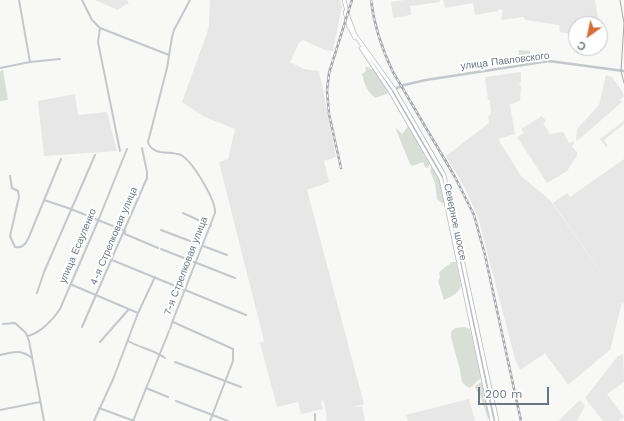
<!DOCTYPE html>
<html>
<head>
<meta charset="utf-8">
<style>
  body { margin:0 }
  #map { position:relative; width:624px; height:421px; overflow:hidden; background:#f8f8f6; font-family:"Work Sans",sans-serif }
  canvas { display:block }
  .north { position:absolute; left:568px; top:16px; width:40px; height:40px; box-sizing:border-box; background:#fff; border:1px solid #c3c8ce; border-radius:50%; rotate:213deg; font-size:11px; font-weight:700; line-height:16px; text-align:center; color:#6a7584 }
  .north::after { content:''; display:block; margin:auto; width:14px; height:18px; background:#d56e39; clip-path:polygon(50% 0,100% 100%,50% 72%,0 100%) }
  .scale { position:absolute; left:478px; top:387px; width:71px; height:18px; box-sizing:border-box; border:2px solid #6a7584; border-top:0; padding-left:5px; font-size:12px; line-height:14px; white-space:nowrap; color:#6a7584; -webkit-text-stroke:3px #fff; paint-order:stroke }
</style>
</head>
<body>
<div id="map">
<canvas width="624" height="421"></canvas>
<div class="north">С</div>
<div class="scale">200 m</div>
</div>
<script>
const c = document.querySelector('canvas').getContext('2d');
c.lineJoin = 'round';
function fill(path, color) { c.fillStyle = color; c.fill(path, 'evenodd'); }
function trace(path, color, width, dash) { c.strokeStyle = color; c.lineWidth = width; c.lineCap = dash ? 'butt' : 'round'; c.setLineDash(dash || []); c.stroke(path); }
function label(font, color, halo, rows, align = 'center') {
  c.font = font + ' "Work Sans",sans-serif'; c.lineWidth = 4; c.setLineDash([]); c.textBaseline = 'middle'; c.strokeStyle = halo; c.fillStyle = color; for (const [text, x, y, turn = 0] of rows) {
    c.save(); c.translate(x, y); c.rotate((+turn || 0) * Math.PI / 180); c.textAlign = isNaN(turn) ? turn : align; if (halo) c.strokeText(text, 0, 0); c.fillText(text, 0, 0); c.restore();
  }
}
const built = new Path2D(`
  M95,0h32l2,4h-3l-8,6z
  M210,0h130l2,6 -9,45 -8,-1 -22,-10 -4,3 -9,19 14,7 15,2 9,44 8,42 -12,4 5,21 -22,8 57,214 -14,4 12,-2 3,15h-39l1,-5 -4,-16 -2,1 2,8 -22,5 -3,-12 -21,5 -17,-64 4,-2 -45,-179 9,-3 7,-30 -30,-12 -23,-15 25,-69 2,-8z
  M404,0h36v2l-30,4 1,9 -18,3 -2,-16z
  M443,0h152l4,24h-23v11l-16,-3 -1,-7 -33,-5 -3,-3 -22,3 2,-10 -5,-1v2l-23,4 -2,-12 -28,5z
  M521,72v9l-2,3 2,2 -1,15 -12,4h2l5,29 -17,5 23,37 29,24 72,102 -12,48 -42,35 -23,-32 -25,17 -5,-11 -37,-142 -13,-29 -19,-32 43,-33 -1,-7 3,-2 -1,-14h-2l-3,-23z
  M606,75l6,2 10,14 2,5 -4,4 2,2 -45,39 -1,-1 1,-11 22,-24z
  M75,94l3,21 29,-3 10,39 -73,5 -6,-55z
  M542,116l4,5 -3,2 7,11 13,-2 6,11 4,-2 1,2 -2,3 5,6v4l-10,15 -20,12 -30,-46 7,-4 -3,-4z
  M624,121v3l-20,16 4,6 -2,1 -6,-8z
  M624,159v146l-71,-102 14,-10 3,4z
  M623,354l1,28 -17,12 17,23 -6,4h-15l-18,-23 33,-42z
  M469,399l6,22h-67l-2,-6z
  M580,400l5,6 -8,15h-19z`);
const green = new Path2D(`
  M519,50l11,1v5l5,1 1,-5 13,1 -1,8 -30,2z
  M365,67h3l2,2h4l15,24 -14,5c-9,-9 -10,-12 -13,-24l4,-3z
  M3,70l5,30 -8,1v-30z
  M395,95l48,80 5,26 -6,-24z
  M408,126l12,20 4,9 6,8 -2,5 -3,-1 -2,-5 -11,4 -2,-2 -15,-37 7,7z
  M432,165l9,18 4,19 -2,2 -6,-5 -2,-16 -5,-12z
  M449,207h1l16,80 -1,-1z
  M452,262h4l5,24c-2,7 -10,11 -17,14l-6,-19 2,-4 -1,-5z
  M466,291l28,125 -1,1v-1z
  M464,327l6,2 11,49 -11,10 -4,-2 -4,-4 -2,-12 -9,-33v-5l4,-4z
  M481,382l1,1 8,34 -2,2 -8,-24 -5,-7v-2z`);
const minor = new Path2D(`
  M19,0l11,62 30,-3
  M82,0l10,20 8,8 69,27
  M100,28l-2,14 22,109
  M0,68l30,-6
  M10,176l2,12 6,3 1,6 -9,39 5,11c10,2 13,-8 16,-15l30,-73
  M44,200l27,9 54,22v3l33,14
  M183,213l28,13
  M161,230l66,25
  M161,249l74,29
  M112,260l134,55
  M70,284l68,29
  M37,293l7,-21 51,-117
  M173,322l60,27v12l-23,60
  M3,324l12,-1 11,10 3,8 15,80
  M82,327l65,-149v-6l-5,-24
  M170,329l3,-9 42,-107c1,-13 -22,-51 -34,-58 -11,-5 -28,2 -33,-13l19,-74 5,-31 2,-7 16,-30
  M28,336c12,-3 25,-16 32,-27l38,-88 29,-72
  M128,341c12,7 27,9 37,17
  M100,342l29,-33
  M0,355c14,-3 20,-6 32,3
  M175,362l66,25
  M146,388l22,9
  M176,401l52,20
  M99,408l35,13
  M0,410l40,-8
  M94,421l20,-44 24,-64 17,-36
  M133,421l36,-90
  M315,421v-7`);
const tertiary = new Path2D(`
  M390,91l14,-6 22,-5 123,-19 75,10`);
const secondary = new Path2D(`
  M344,0l5,19 6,16 39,54 50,86 53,246
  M345,12l4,15 6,11
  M361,48l29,43 51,88 51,242`);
const tram = new Path2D(`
  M620,0l4,23 -3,48 3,12`);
const rail = new Path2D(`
  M371,0c3,26 11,49 22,72l62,105 19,38 11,40 36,166
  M341,168l-12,-54 -2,-23 2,-18 23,-73`);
const streetNames = [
  ["улица Павловского",505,61,-7],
  ["Северное шоссе",455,222,78],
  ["4-я Стрелковая улица",114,236,-67],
  ["улица Есауленко",78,246,-67],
  ["7-я Стрелковая улица",186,266,-69]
];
fill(built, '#e6e7e6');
fill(green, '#d9dfd7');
trace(secondary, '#b7babf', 4.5);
trace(minor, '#c4c7cb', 2);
trace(tertiary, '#c4c7cb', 2.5);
trace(secondary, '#fff', 3);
trace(tram, '#a4a8ae', 1);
trace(rail, '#a4a8ae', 2.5);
trace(rail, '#fff', 1, [3]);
label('10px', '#6a7584', '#fff', streetNames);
</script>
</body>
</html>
